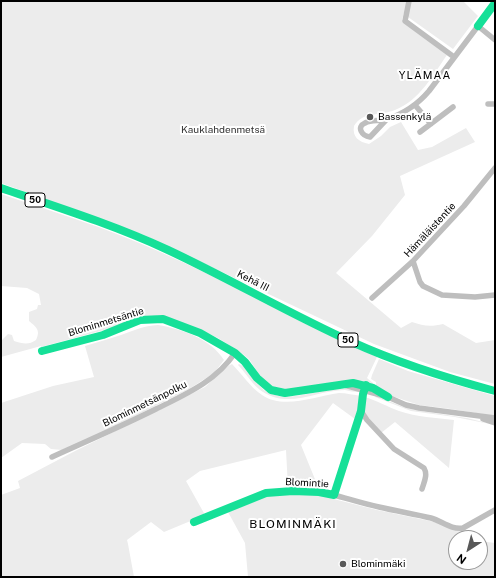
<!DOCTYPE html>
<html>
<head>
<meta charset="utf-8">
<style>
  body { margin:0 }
  #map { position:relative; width:496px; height:578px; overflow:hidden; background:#fff; font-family:"Public Sans",sans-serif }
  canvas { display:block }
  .frame { position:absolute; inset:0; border:2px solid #000; pointer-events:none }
  .north { position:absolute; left:448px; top:530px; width:40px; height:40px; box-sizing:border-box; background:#fff; border:1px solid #999; border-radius:50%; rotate:216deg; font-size:11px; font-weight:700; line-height:16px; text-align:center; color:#000 }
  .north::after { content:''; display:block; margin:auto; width:14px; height:18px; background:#595959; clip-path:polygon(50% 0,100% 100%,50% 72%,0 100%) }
</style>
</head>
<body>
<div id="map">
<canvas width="496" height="578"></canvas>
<div class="frame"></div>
<div class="north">N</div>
</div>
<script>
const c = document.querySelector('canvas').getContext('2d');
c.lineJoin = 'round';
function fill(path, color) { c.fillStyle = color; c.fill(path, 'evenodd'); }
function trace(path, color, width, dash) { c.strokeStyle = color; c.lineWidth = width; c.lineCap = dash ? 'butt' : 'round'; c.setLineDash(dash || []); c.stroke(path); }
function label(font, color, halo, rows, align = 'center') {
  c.font = font + ' "Public Sans",sans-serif'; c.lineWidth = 4; c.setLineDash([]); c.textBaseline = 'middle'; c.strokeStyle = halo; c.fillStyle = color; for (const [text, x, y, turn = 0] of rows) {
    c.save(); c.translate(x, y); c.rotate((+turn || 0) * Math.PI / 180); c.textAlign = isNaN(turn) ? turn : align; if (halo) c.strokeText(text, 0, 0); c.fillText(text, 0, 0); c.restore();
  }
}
const green = new Path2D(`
  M1,1h406l-5,19 45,35c-14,20 -28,46 -52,55 -15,6 -32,1 -41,16 -2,11 5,16 15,18l12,-8 9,-9 11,-5 17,28 14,-3 34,-19 9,14 -75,34 5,19 -33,41 -36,37 65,55 11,-6c11,4 19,5 31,2l33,19 19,-3v44l-45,-12 -76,-28 -230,-109 -143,-52z
  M411,1h52l15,15 -25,33 -45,-32z
  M1,194c53,18 106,34 157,57 74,33 146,70 219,106l-10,21 6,5v2l-82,5 -16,-3 -8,-3 -5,-5 -13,-20 -9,-7 -22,-14 -19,-9 -39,-14 -119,32v-1l-40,11v-16l7,-7 4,1 2,6c9,3 15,4 22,-1 5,-10 0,-13 -7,-19v-9l8,-3 1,-4h3l-2,-11 -12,-6 -26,-2z
  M158,325c24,4 53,14 66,35l-10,13 -25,16 -75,38 -52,23 -11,-1 -6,-5 -23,-1 -21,15v-55l52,-17 41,-9 -9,-31c12,-4 25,-7 36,-11 14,-5 22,-9 37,-10z
  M379,359l29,12 87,25v20l-44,-7 -32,-4 -27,-9 -16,-10v-4l-5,-3 1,-4z
  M232,364c10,10 18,23 30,31 22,15 53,1 77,-2 7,0 15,2 22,3l-6,23 -22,-16 -32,42 18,44 -31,-1 -2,-38 -86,21 -14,10 19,34 -41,17 -13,-10 -24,18 1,4 6,33h-133v-82l19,-7 -2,-7 57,-30 130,-64c8,-7 18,-19 27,-23z
  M239,364l4,2c7,8 13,17 21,24 25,18 64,-8 94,1v1c-4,0 -9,-1 -13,-2 -27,0 -56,19 -82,2 -10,-6 -16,-18 -25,-27z
  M376,396l25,10 13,4 53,8 28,7 -40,-8 -44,-6 -36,-14z
  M364,397c13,3 23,10 35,14 18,6 37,7 55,9l-5,48 -54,-46 -14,11 -18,-20z
  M281,494l37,1 59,15 53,11 32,9 14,8h-20v24h24v-21l15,2v34h-247l-3,-34 -17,-31 41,-16z`);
const street = new Path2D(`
  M409,1l-4,20 49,36
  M488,104h7
  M415,105l16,19
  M386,120l-16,17c-8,-1 -14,-10 -5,-14 7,-4 15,-1 22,-4 16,-5 31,-15 42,-28l49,-65 17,14
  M420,132l33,-25
  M413,261l7,21 3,4 19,9 33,2 20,-2
  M372,298l41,-37 51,-55 31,-38
  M344,385l44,12 18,8 13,3 76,10
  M361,411l6,9 27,29 30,19c4,7 0,14 -2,21
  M483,419l12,4
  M52,457c35,-16 70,-31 104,-48 30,-15 59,-27 79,-56
  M334,495c15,4 30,9 45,12 17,4 35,7 52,11 11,3 20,12 32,10l32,-18`);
const fast = new Path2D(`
  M478,26l17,-23
  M1,188c56,19 113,37 167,62 62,29 122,64 184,92 46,21 94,36 143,49
  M42,351l61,-16 37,-15 23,-1 37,14 35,20 10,9 12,16 14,12 14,3 68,-10 20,5 15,9
  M194,522l72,-29 27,-2 26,1 15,3 27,-84 2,-17 3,-9`);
const markers = [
  [370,117,4,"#595959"],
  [343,564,4,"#595959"]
];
const shields = [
  [35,200,20],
  [348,340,20]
];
const shieldNames = [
  ["50",35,200],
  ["50",348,340]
];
const poiNames = [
  ["Bassenkylä",378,117],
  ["Blominmäki",351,564]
];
const parkNames = [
  ["Kauklahdenmetsä",223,130]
];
const streetNames = [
  ["Hämäläistentie",430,230,-47],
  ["Kehä III",253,281,27],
  ["Blominmetsäntie",106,322,-17],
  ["Blominmetsänpolku",145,404,-26],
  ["Blomintie",307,483,3]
];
const neighbourhoodNames = [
  ["YLÄMAA",425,76]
];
const quarterNames = [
  ["BLOMINMÄKI",293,524]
];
fill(green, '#ececec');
trace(street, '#bebebe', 5.5);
trace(fast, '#16e098', 8);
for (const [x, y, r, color] of markers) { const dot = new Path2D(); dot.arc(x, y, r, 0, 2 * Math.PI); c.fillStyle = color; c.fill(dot); trace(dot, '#fff', 1.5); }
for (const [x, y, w] of shields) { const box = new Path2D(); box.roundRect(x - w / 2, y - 7, w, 14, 3); c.fillStyle = '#fff'; c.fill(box); trace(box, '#000', 1); }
label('bold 9px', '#000', null, shieldNames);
label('10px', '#000', '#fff', poiNames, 'left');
label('10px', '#333', '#fff', parkNames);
label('10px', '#000', '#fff', streetNames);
c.letterSpacing = '1px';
label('11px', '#000', '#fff', neighbourhoodNames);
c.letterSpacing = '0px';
c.letterSpacing = '1px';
label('12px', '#000', '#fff', quarterNames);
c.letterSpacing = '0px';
</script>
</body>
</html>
